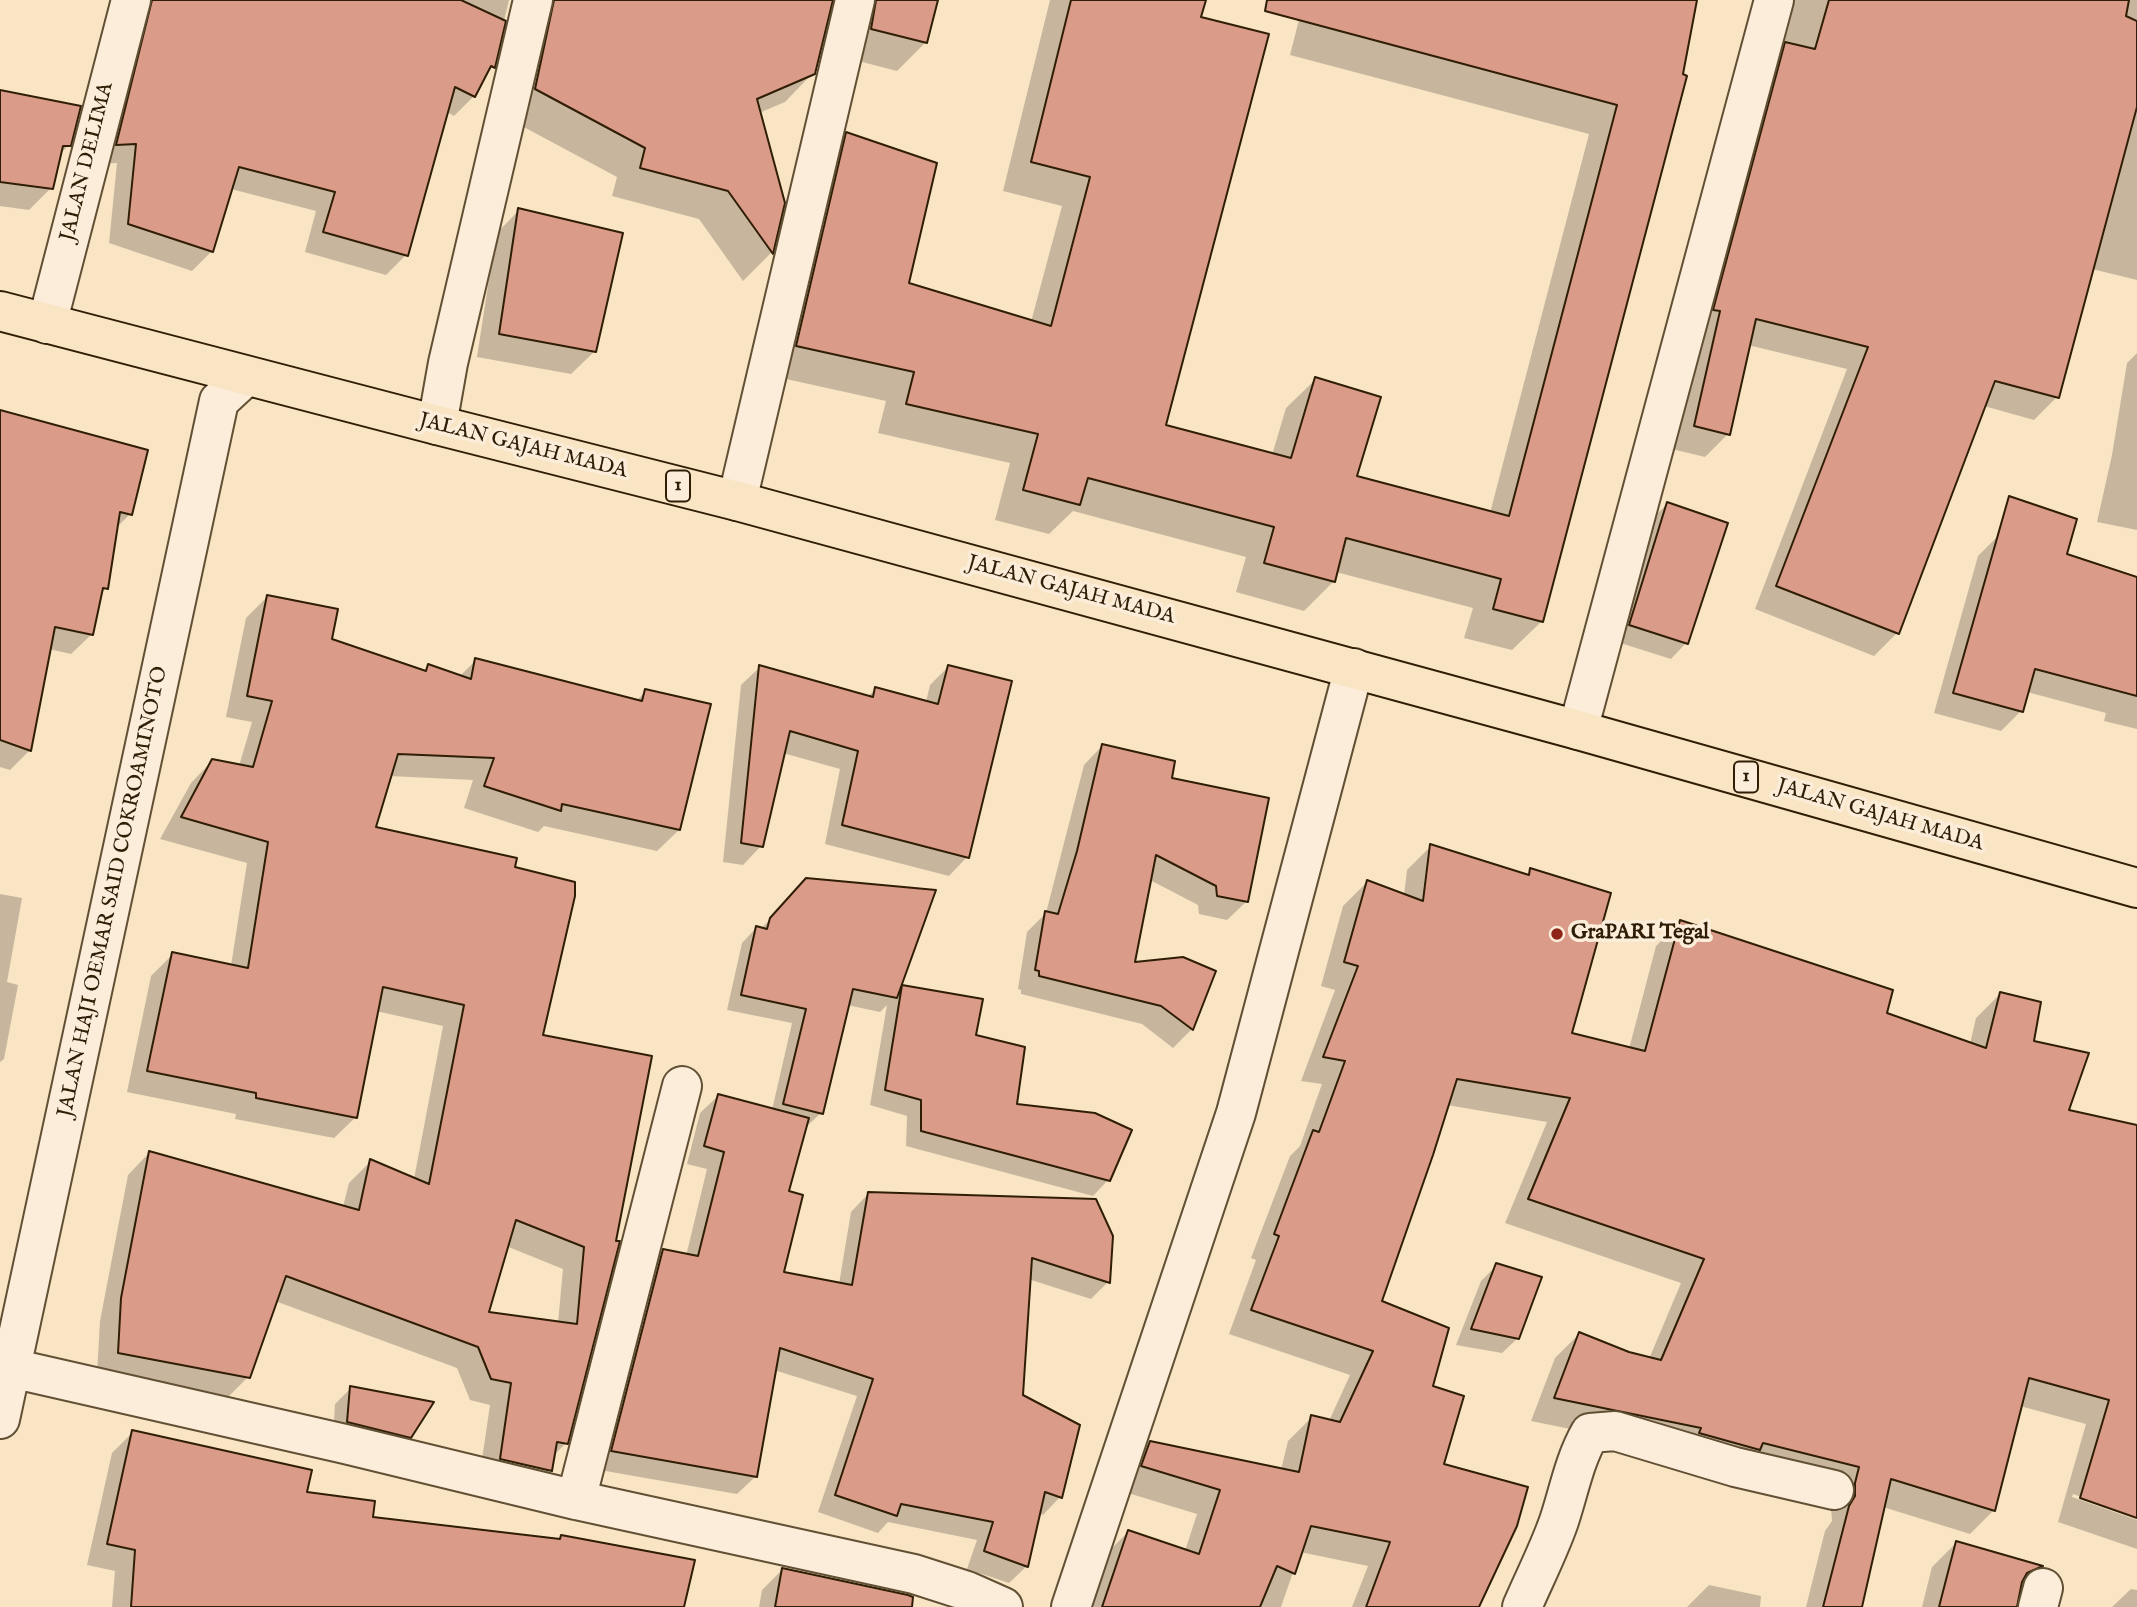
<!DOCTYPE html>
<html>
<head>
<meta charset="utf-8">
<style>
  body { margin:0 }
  canvas { display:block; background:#f9e4c4 }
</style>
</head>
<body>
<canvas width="2137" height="1607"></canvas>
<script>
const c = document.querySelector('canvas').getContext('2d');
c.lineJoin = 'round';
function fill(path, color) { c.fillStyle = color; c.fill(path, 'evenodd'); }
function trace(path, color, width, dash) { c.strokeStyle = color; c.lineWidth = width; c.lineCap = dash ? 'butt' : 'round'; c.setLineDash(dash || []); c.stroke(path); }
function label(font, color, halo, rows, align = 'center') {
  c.font = font + ' "IM FELL English",serif'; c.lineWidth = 7; c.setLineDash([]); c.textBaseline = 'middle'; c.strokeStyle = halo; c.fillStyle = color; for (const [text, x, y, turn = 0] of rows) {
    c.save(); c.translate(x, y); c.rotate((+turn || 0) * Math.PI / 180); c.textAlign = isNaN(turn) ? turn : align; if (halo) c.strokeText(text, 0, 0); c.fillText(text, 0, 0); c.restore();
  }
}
const shadow = new Path2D(`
  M138,0h371l-16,67 -10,10 -9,19 -20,20 -7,-4 -41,143 -20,20 -81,-23 11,-41 -85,-22 -19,62 -20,20 -83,-28 8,-80 -19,1z
  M532,0h404l-10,42 -29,29 -54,-14 -2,-45 -12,-5 -16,66 -28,29 -26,11 24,90 -12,50 -28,28 -44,-62 -87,-23 5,-19 -110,-59z
  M1050,0h154l-5,18 -35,409 108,28 14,-47 30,-29 39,98 135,36 99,-379 -299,-79 14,-55h391l-153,621 -30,29 -48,-12 9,-30 -137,-36 -2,9 -30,30 -68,-19 10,-35 -173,-46 -24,23 -54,-14 15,-57 -132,-30 8,-32 -118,-26 50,-211 29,-29 60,149 124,38 31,-116 -59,-15z
  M1787,0h350v280l-45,-11 -35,128 -23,23 -50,-14 -87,227 -23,23 -119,-47 92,-240 -99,-24 -20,89 -23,23 -33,-8z
  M0,91l69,54 -10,10 -8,33 -22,22 -29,-4z
  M519,210l76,141 -24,23 -94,-17 19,-123z
  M2137,353v177l-40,-8 15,-67 15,-92z
  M0,412l130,102 -15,15 -9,59 -6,7 -8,39 -21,20 -22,-5 -19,101 -20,20 -10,-3z
  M1667,504l19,139 -15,16 -57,-18 37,-121z
  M1998,536l139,43v150l-33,-8 2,-8 -79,-21 -6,19 -20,20 -67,-18 44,-157z
  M268,596l62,44 93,32 5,-6 31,11 17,-17 160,41 10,-10 33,139 -22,21 -113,-25 -6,6 -74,-24 9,-28 -84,-4 -15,52 139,40 27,168 110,22 -84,385 -13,13 -2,14 -22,22 -50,-12 11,-75 -20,-5 -13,-32 -182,-67 -27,76 -22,22 -129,-25 3,-53 28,-146 21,-22 194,54 6,-24 22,-22 43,18 29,-153 -67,-15 -20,106 -22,21 -99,-19 1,-5 -109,-22 24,-116 22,-22 58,12 16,-103 -87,-24 31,-56 21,-22 27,5 13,-44 -26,-5 20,-99zM506,1246l57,23 -5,54 -72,-10z
  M760,667l107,30 9,-8 50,13 4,-17 18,-18 19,190 -18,19 -124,-32 15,-75 -57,-16 -22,93 -18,19 -20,-3 18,-177z
  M1102,746l68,34 76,122 -19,18 -28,-6 -1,-9 -48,-25 -17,83 80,9 -22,58 -18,18 -31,-24 -121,-30v-4l-3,-1 9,-57 19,-19 38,-148z
  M1431,846l94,30 6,-6 39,164 59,15 27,-103 24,-24 205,92 85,30 6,-26 24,-24 32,48 35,70 70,15v389l-64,-22 -1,3 65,23v29l-79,-27 28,-98 -66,-18 -26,104 -24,24 -87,-27 -22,100h-55l19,-76 7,-10 -1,-13 -153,-57 -147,-30 24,-63 24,-24 49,19 21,6 32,-76 -176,-60 42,-101 -100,-17 -67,197 51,86 11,77 35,142h-125l16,-41 -68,-14 -19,55h-193l16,-51 24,-24 57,19 12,-37 -79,-24 8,-24 24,-24 131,28 7,-29 24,-24 17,4 21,-46 -121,-41 27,-74 -5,-2 39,-102 10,-10 22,-62 -21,-3 34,-91 -14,-4 22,-80 24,-24 37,13 3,-25z
  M0,894l22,4 -15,84 11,3 -14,74 -4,3z
  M792,895l104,98 7,-6 71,49 41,70 93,74 -15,16 -187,-50 1,-30 -37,-11 17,-100 -7,7 -33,-7 -26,108 -15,14 -19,66 -5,81 57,10 12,-72 17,-18 240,88 -17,17 -63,-20 -7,117 57,30 -18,71 -17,18 -5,-2 -11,53 -18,17 -42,-14 10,-29 -89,-18 -10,11 -60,-21 39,-116 -83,-26 -19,107 -18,17 -143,-25 52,-200 17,-18 23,5 21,-87 -20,-5 13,-51 18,-17 54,14 20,-87 -65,-13 15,-67 14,-15 5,1z
  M1497,1265l21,73 -16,15 -46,-8 25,-64z
  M351,1388l59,49 -16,15 -61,-15 2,-33z
  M133,1432l238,86 187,22 4,-3 120,70h-570l3,-36 -28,-6 25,-112z
  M1956,1543l84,24 -21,21 -4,19h-93l10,-40z
  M783,1569l128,38h-152l3,-17z
  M1709,1585l52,11 -1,11h-73z
  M2131,1589l6,1v17h-25z`);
const building = new Path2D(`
  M152,0h309l45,21 -11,47 -4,-2 -16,31 -20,-10 -47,169 -85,-24 12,-40 -96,-25 -26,85 -85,-28 8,-80 -20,1z
  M554,0h279l-18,74 -58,25 28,104 -12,51 -45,-63 -88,-23 5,-20 -110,-59z
  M876,0h62l-11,43 -56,-14z
  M1071,0h135l-5,17 68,17 -103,391 125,33 24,-81 66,20 -24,79 152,40 108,-411 -352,-94 2,-11h430l-14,74 4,2 -144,546 -50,-13 8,-30 -155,-41 -11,44 -71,-19 10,-36 -186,-49 -8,27 -57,-15 15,-56 -132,-30 8,-32 -118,-26 50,-214 91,31 -28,120 142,43 39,-149 -59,-15z
  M1829,0h300l-3,16 11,5v86l-78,291 -64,-17 -96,253 -123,-48 92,-239 -112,-28 -26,116 -36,-9 26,-115 -7,-1 72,-268 30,7z
  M0,90l81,16 -10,40h-8l-10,43 -53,-7z
  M518,208l105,25 -27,119 -97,-18z
  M0,410l148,40 -16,65 -12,-3 -12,77 -5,-1 -10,47 -38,-8 -24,124 -31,-11z
  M2009,496l68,23 -10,35 70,23v119l-102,-27 -12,43 -70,-19z
  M1667,502l61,21 -40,121 -59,-19z
  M267,595l71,14 -6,30 94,32 2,-7 43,15 4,-21 167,43 3,-12 66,15 -31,126 -118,-26 -1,7 -77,-25 10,-28 -96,-4 -22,73 141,31 -2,9 60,15v14l-32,139 109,21 -36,185h4l-52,203 -11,-2 -5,29 -52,-12 11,-76 -20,-4 -13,-32 -192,-71 -36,102 -132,-25 3,-55 28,-147 210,59 11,-51 59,25 35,-179 -81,-18 -26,131 -101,-20v-5l-109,-22 25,-119 76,16 20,-126 -87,-25 31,-58 41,8 19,-66 -25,-5zM516,1220l68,27 -7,77 -88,-12z
  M759,665l114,32 2,-10 63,17 10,-39 64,16 -43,177 -127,-33 16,-74 -68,-20 -27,116 -22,-4z
  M1102,744l73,17 -3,17 97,20 -21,104 -31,-6 -1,-10 -60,-31 -21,107 48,-5 33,14 -23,59 -32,-24 -122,-30v-5l-4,-1 10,-59 13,3 19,-63z
  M1430,844l99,31 1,-7 81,25 -39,140 73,18 35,-131 213,70 -6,23 99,35 14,-56 41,10 -7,39 55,12 -20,57 68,15v393l-57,-20 29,-98 -80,-22 -34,133 -104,-32 -29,128h-39l26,-101 6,-10v-13l4,-16 -96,-24 -3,7 -61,-17 2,-5 -147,-30 25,-66 50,20 32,8 43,-101 -176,-60 42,-101 -113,-19 -24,76 -51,146 67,27 -16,58 31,10 -20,68 84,23 -11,39 -38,81h-113l24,-65 -79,-16 -16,48 -18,-8 -17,41h-158l26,-77 71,24 21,-64 -79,-24 9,-25 149,31 12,-57 29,7 33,-71 -122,-41 28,-74 -5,-2 39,-104 6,2 26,-71 -22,-4 35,-91 -14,-4 23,-82 56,21z
  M806,878l130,12 -39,108 -44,-9 -30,125 -40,-10 23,-95 -65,-14 15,-69 11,3 3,-11z
  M902,985l81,14 -7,36 49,12 -8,57 78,9 37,17 -22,51 -189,-50v-31l-36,-10z
  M718,1094l91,24 -20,73 14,4 -19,77 68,13 16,-93 228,7 17,37 -3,47 -78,-25 -9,137 57,30 -18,73 -17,-6 -17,75 -44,-16 9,-29 -92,-18 -4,12 -62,-21 38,-116 -93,-31 -23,129 -146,-26 52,-202 35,7 26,-104 -20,-6z
  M1496,1263l46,14 -23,62 -48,-10z
  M350,1386l84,16 -23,36 -64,-16z
  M132,1430l180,40 -5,22 68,9 -2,16 187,22 1,-4 134,25 -11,47h-553l4,-57 -28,-6z
  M1956,1541l87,25 -16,7 -5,9 -5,25h-78z
  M782,1568l126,27 5,2 -1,10h-137z`);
const minor = new Path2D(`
  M47,324l84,-324
  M437,425l11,-62 85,-363
  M737,501l118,-501
  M1578,730l196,-730
  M11,1368l334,76 231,56 338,74 53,17 36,16
  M0,1419l219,-1018 27,-25
  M576,1500l106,-414
  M1071,1607l165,-494 118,-445
  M1522,1607c12,-28 27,-57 37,-86 10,-30 15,-60 31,-88l25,-2 120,36 99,23
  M2038,1607l5,-19`);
const trunk = new Path2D(`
  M0,311l437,114 300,76 841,229 559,158`);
const markers = [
  [1557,934,7,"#8f2418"]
];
const shields = [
  [678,486,24],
  [1746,777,24]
];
const shieldNames = [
  ["1",678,486],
  ["1",1746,777]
];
const streetNames = [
  ["JALAN DELIMA",88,162,-76],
  ["JALAN GAJAH MADA",523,447,14],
  ["JALAN GAJAH MADA",1071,591,15],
  ["JALAN GAJAH MADA",1880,816,16],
  ["JALAN HAJI OEMAR SAID COKROAMINOTO",114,892,-78]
];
const poiNames = [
  ["GraPARI Tegal",1571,934]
];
fill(shadow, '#0003');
fill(building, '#da9b88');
trace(building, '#2f1e05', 2);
trace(minor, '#625035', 42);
trace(trunk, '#2f1e05', 42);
trace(minor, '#fbedd9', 38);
trace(trunk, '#f9e4c4', 38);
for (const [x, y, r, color] of markers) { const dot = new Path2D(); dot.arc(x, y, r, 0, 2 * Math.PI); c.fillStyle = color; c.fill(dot); trace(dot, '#fbedd9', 2.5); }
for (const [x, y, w] of shields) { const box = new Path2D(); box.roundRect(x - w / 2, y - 15.5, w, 31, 5); c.fillStyle = '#fbedd9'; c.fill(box); trace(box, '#2f1e05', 2); }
label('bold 19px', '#2f1e05', null, shieldNames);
label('21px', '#2f1e05', '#fbedd9', streetNames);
label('bold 21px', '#2f1e05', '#fbedd9', poiNames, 'left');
</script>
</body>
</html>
